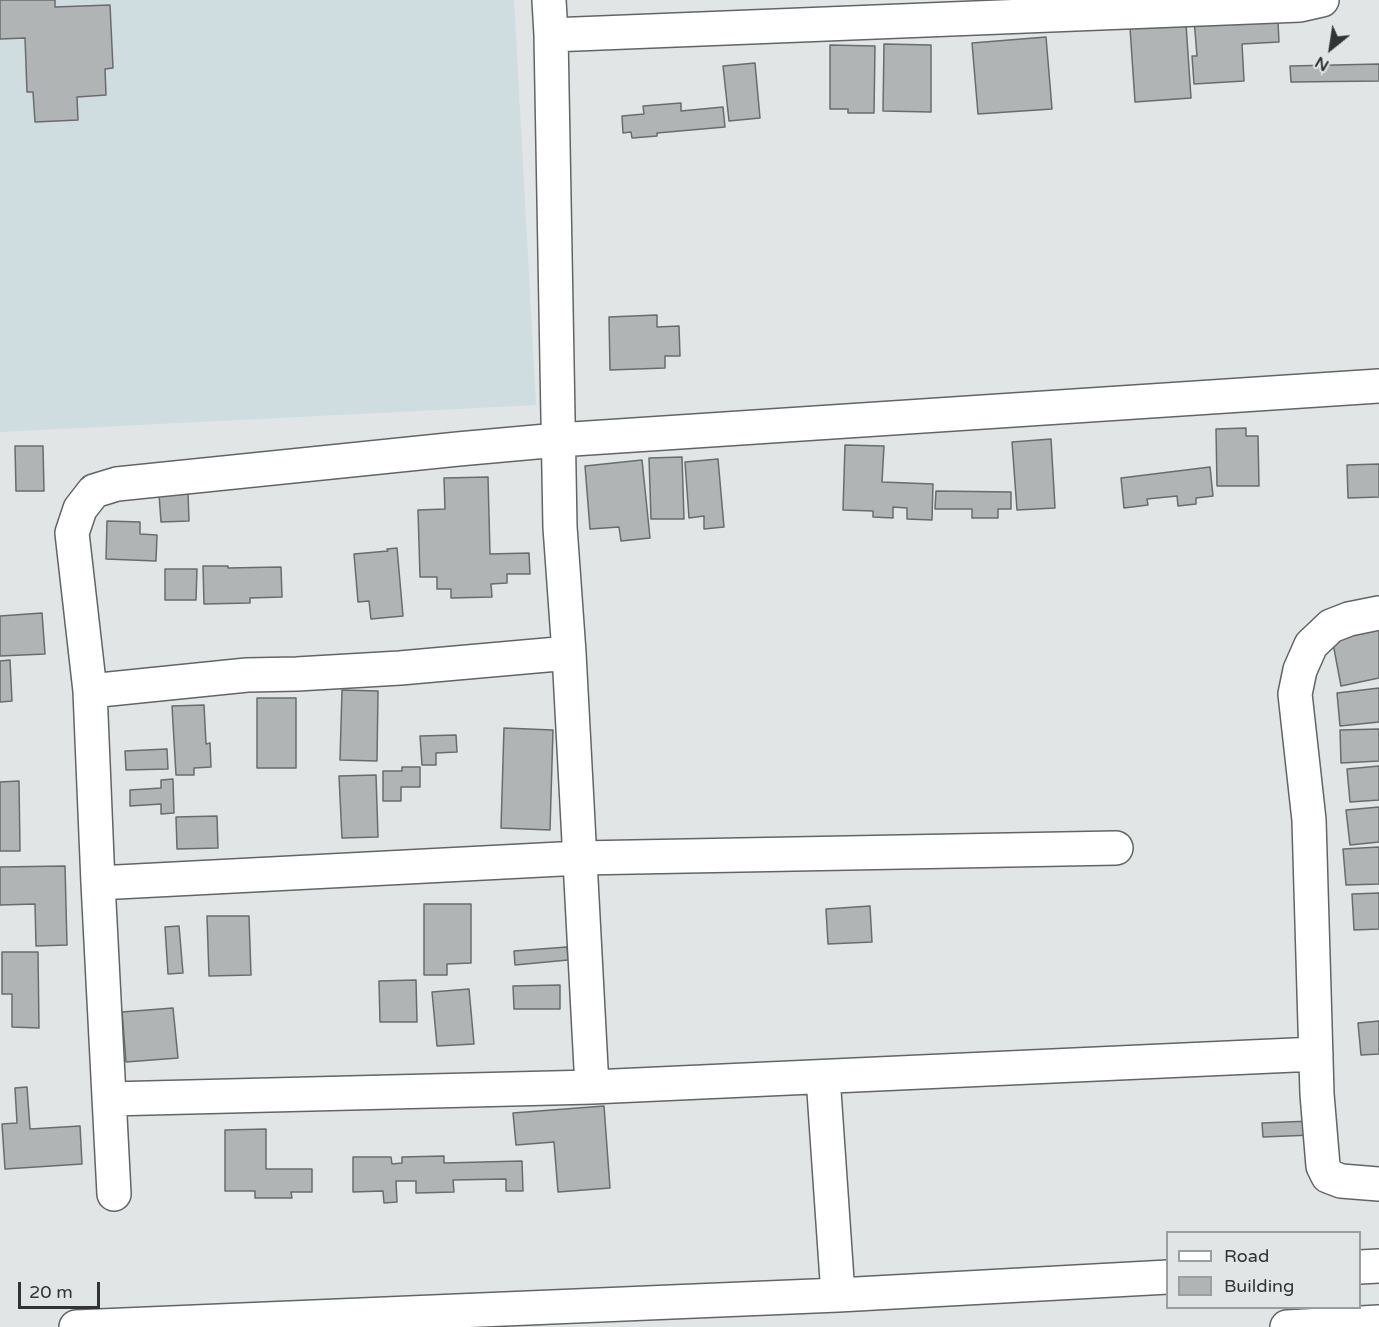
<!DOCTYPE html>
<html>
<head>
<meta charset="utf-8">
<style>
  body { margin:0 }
  #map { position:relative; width:1379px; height:1327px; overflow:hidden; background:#e1e5e6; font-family:"Varela Round",sans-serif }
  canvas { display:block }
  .legend { position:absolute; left:1166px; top:1231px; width:195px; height:78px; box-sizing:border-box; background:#e1e5e6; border:2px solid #9b9e9f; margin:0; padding:8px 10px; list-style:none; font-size:18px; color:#323334 }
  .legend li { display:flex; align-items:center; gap:12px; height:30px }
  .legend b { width:30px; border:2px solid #9b9e9f }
  .north { position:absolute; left:1301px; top:18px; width:60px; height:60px; -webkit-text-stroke:4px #e1e5e6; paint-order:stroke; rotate:210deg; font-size:16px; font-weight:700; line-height:24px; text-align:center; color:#323334 }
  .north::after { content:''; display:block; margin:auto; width:21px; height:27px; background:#323334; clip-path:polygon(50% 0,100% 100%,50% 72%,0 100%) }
  .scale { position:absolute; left:18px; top:1282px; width:82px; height:27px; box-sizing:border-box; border:3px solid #323334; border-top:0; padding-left:8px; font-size:18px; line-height:21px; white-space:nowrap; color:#323334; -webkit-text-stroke:4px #e1e5e6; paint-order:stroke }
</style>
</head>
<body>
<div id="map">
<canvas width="1379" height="1327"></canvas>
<ul class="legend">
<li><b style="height:8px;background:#fff"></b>Road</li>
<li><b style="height:16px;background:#b1b4b5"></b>Building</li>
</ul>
<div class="north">N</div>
<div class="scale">20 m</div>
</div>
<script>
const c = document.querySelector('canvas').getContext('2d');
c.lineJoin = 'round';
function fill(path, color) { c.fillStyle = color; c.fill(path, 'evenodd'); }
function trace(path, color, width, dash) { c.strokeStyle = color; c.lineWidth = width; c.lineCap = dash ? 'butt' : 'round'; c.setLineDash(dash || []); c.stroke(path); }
const built = new Path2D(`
  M0,0h514l22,405 -536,27z`);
const building = new Path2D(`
  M0,0h55v7l55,-2 3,63 -8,1 1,26 -29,2 1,23 -43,2 -2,-30h-6l-2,-54 -25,1z
  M1240,16l1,8 37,-2 1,20 -37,2 2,37 -50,3 -2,-28h5l-3,-37z
  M1186,24l5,74 -56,4 -5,-74z
  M1046,37l6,72 -74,5 -6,-71z
  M884,44l47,1v67l-48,-1z
  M830,45l45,1 -1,67h-26v-4h-18z
  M755,63l5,55 -31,3 -6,-55z
  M1379,64v17l-88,1 -1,-16z
  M681,103v8l42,-4 2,20 -68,6v3l-25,2 -1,-6 -8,1 -1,-17 22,-2 -1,-8z
  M657,315v12l22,-1 1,30h-15v12l-55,2 -1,-53z
  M1246,428v8h12l1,50h-42l-1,-57z
  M1051,439l4,69 -38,2 -5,-68z
  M845,445l39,1 -2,36 51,2 -1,36 -25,-1v-11l-14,-1v11l-20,-1v-6l-30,-1z
  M15,446h28l1,45h-28z
  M682,457l2,62h-33l-2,-61z
  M718,459l6,68 -20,2v-13l-15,2 -4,-56z
  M642,460l8,78 -29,3 -2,-14 -29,2 -5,-63z
  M1379,464v33l-31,1 -1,-33z
  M1210,467l3,29 -17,2v6l-18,2 -1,-10 -30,3 1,6 -24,3 -3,-30z
  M488,477l2,77 39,-1 1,21h-23v9l-16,1 1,13 -41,1v-9h-14v-12h-17l-2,-67 27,-1 -1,-31z
  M936,491l75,1v17h-13v9h-26v-9h-37z
  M188,492l1,29 -28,1 -2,-28z
  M107,521l33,1v12l17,1 -1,26 -50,-2z
  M397,548l6,68 -32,3 -2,-18 -11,1 -4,-48 34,-3 -1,-2z
  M203,566h25v2l53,-1 1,30 -32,1v5l-46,1z
  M165,569h32l-1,31h-31z
  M42,613l3,41 -45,2v-40z
  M1379,629v49l-38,8 -9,-48z
  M10,660l2,41 -12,1v-41z
  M1379,688v34l-39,4 -3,-33z
  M342,690l36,1 -1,70 -37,-1z
  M257,698h39v70h-39z
  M204,705l2,39 4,-1 1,24 -17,1v7h-18l-4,-69z
  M504,728l49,2 -3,100 -49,-2z
  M1379,729v32l-38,2 -1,-33z
  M456,735l1,17 -21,1v12h-14l-2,-29z
  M167,749l1,20 -42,1 -1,-19z
  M1379,766v34l-29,2 -3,-33z
  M402,767h18v20h-19v14h-18v-30h19z
  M376,775l2,62 -36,1 -3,-62z
  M173,779l1,34 -13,1v-10l-31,2v-16l31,-2v-8z
  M19,781l1,70h-20v-69z
  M1379,807v35l-29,3 -4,-35z
  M217,816l1,32 -41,1 -1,-32z
  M1379,847v37l-33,1 -3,-36z
  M65,866l2,79 -31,1 -1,-42 -35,1v-38z
  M1379,893v36l-25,1 -2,-36z
  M424,904h47v59l-24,1v11h-23z
  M870,906l2,36 -44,2 -2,-35z
  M207,916h42l2,59 -42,1z
  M179,926l4,47 -15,1 -3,-47z
  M567,947l1,13 -53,5 -1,-14z
  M2,952h36l1,76 -27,-1v-33h-10z
  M416,980l1,42h-37l-1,-41z
  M560,985v24h-46l-1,-23z
  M469,989l5,55 -37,2 -5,-54z
  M173,1008l5,50 -52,4 -4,-50z
  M1379,1021v33l-18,1 -3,-32z
  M27,1087l3,42 50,-3 2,38 -77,5 -3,-45 15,-1 -2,-35z
  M604,1106l6,82 -52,4 -4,-50 -38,3 -3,-32z
  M1311,1121l1,14 -49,2 -1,-14z
  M266,1129v40h46v23h-21l1,6h-37v-7h-30v-61z
  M444,1156v7l78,-2 1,30h-17v-12l-53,1 1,12 -38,1v-12h-20l1,21 -13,1 -1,-12 -30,1v-35h38l1,7 10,-1v-6z`);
const minor = new Path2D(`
  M549,0l2,35 9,492 9,126 23,434
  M551,35l749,-30 22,-5
  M1379,613l-30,6 -18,7 -20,19 -11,25 -5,24 14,126 8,274 6,72 5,10 13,5 38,3
  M90,691l157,-16 50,-1 103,-6 169,-15
  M98,883l482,-25 536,-10
  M823,1077l15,218
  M109,1099l483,-12 724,-33
  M114,1194l-16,-311 -8,-192 -18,-158 8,-24 14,-18 23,-7 341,-35 100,-9 821,-54
  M1360,1267l19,-1
  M76,1327l762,-32 330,-18
  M1287,1327l92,-5`);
fill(built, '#cfdce0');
fill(building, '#b1b4b5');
trace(building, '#696c6d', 1.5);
trace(minor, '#626566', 36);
trace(minor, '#fff', 33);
</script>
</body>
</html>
